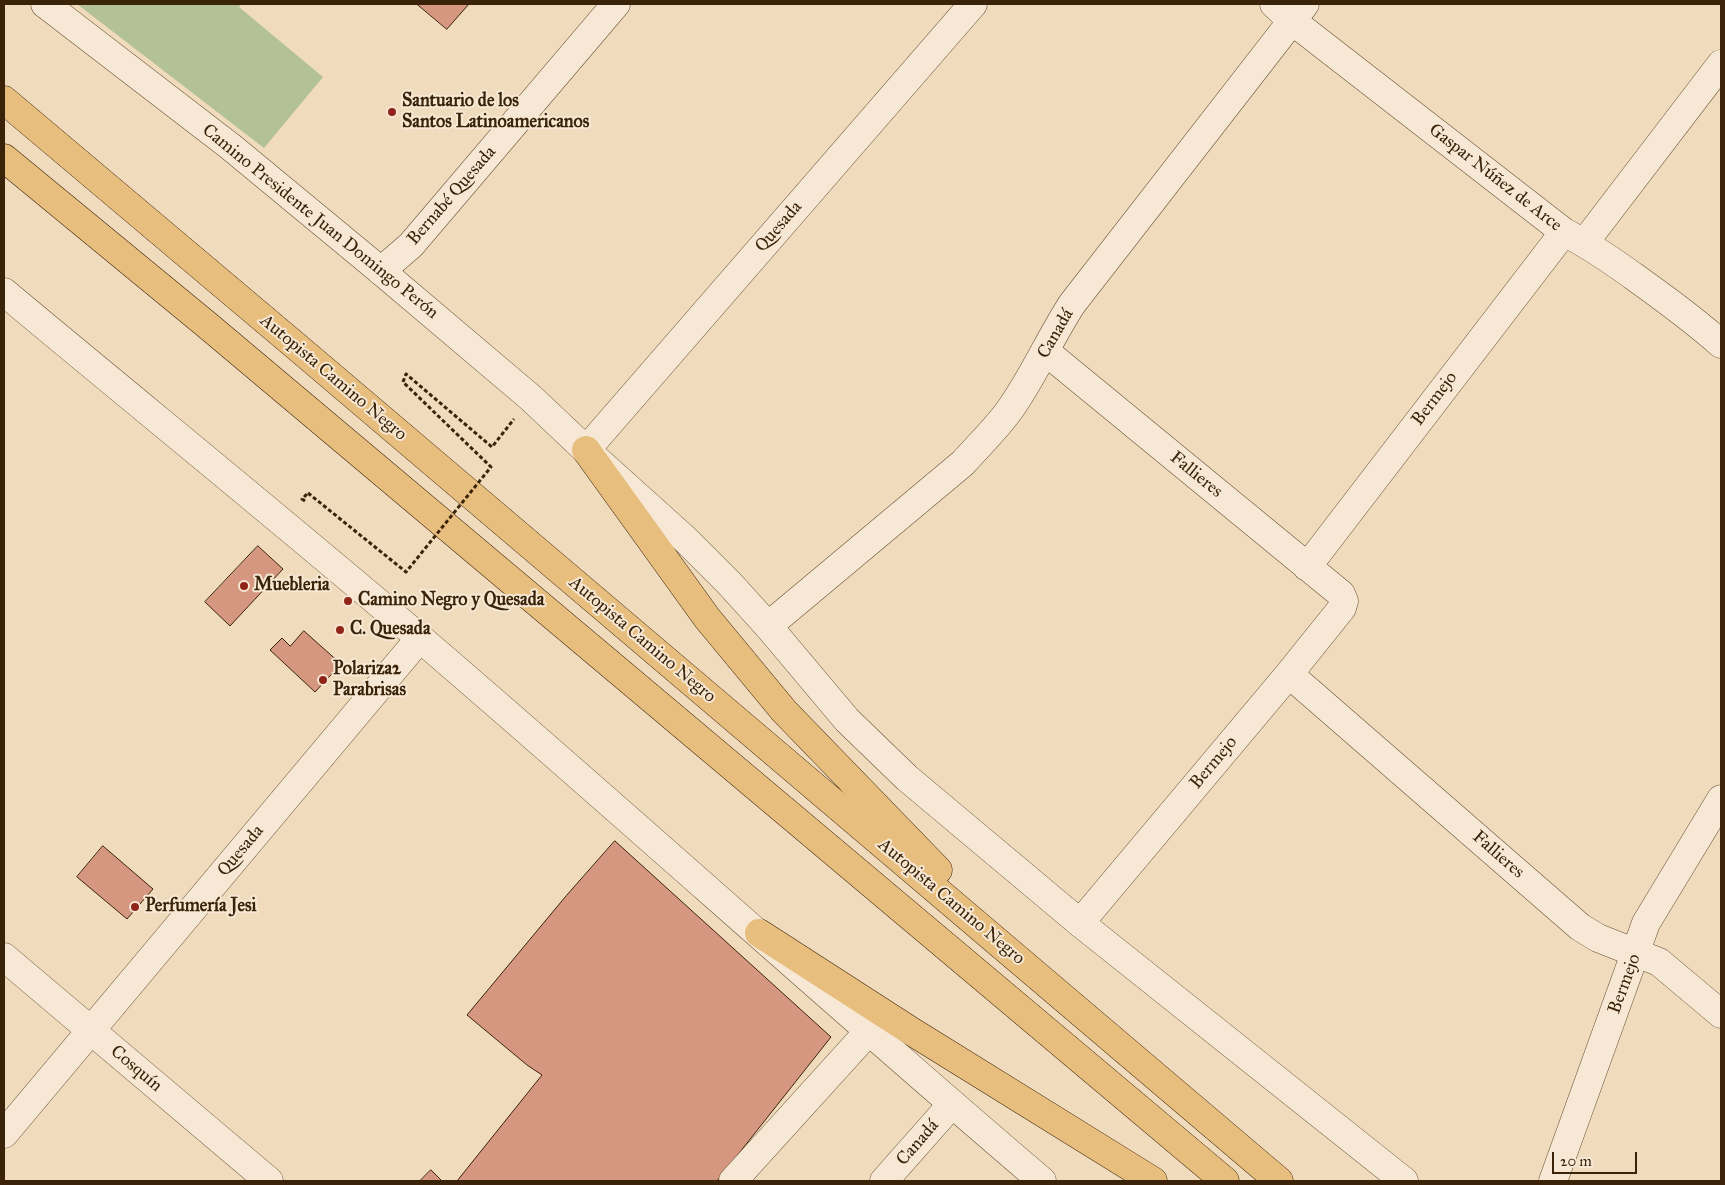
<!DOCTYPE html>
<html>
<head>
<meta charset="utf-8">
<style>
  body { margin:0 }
  #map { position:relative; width:1725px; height:1185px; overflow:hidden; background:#f1dbbd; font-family:"IM FELL Great Primer",serif }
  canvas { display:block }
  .frame { position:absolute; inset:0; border:5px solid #3a2309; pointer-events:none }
  .scale { position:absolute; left:1552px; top:1152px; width:85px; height:22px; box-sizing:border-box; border:2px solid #3a2309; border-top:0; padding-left:6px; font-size:15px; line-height:18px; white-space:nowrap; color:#3a2309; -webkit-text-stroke:4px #f6e8d4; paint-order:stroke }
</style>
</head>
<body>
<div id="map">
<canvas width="1725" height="1185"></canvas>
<div class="frame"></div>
<div class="scale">20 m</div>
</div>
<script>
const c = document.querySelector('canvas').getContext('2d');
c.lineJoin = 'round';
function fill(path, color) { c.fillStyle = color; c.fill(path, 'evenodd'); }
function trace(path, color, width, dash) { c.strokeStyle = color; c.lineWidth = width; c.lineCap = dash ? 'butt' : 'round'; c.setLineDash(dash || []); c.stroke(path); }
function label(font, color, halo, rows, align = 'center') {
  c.font = font + ' "IM FELL Great Primer",serif'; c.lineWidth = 4; c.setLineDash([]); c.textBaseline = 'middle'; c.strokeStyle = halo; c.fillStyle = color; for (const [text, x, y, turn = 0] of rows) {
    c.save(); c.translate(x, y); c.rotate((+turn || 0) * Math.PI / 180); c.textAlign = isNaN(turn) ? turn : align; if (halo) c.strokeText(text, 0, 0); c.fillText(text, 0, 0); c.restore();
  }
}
const green = new Path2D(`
  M77,4h165l-3,3 84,70 -59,71z`);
const building = new Path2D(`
  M417,4h52l-22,25z
  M258,546l25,23 -53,57 -25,-24z
  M304,631l37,33 -26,28 -45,-42 12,-12 8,8z
  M615,841l216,196 -114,144h-260l85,-106 -15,-10 -60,-50 99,-119z
  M103,846l50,43 -26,30 -50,-42z
  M431,1170l11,11h-22z`);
const path = new Path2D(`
  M403,382l3,-8 86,73 22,-28
  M305,501l-3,-2 6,-6`);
const minor = new Path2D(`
  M1274,4l17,16 273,212c23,12 44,26 65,41 32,23 63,45 92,71
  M1585,242l136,-178
  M381,271l30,-26 205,-241
  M1045,351l296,243 3,7 -2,7 -53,66 -209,249
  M586,450l387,-446
  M1307,567l257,-335
  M768,626l195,-163c16,-18 34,-35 48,-55 23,-33 39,-70 61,-104l233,-300
  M1289,674l291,253 18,11 61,24 62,52
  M4,957l265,224
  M733,1181l136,-150
  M884,1181l68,-77
  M1553,1181l93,-258 75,-124`);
const tertiary = new Path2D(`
  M45,4l186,143 150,124 150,127 55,52 100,90 43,43 39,43 79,94 60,58 173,145 324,258
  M4,292c139,116 280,230 417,347 209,179 412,364 621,542
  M4,1134l416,-496`);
const motorway = new Path2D(`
  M4,100l293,247 982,834
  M4,158l203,167 1018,856
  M586,450l121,168 77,93 154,159
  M759,933l152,98 242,150`);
const pathBridge = new Path2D(`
  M308,493l98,79 85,-105 -88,-85`);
const markers = [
  [392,112,5,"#8f2418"],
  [244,586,5,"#8f2418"],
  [348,601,5,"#8f2418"],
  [340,630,5,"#8f2418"],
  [323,680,5,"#8f2418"],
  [135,907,5,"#8f2418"]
];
const poiNames = [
  ["Santuario de los",402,102],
  ["Santos Latinoamericanos",402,123],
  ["Muebleria",254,586],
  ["Camino Negro y Quesada",358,601],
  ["C. Quesada",350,630],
  ["Polariza2",333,670],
  ["Parabrisas",333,691],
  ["Perfumería Jesi",145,907]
];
const streetNames = [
  ["Gaspar Núñez de Arce",1495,178,38],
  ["Bernabé Quesada",452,196,-49],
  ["Camino Presidente Juan Domingo Perón",320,222,39],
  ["Quesada",779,227,-49],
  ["Canadá",1056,334,-60],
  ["Autopista Camino Negro",333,378,40],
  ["Bermejo",1435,399,-53],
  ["Fallieres",1196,475,39],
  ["Autopista Camino Negro",642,640,40],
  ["Bermejo",1214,763,-50],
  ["Quesada",241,851,-50],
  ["Fallieres",1498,855,41],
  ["Autopista Camino Negro",951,902,40],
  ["Bermejo",1625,984,-70],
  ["Cosquín",136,1069,40],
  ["Canadá",918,1143,-49]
];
fill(green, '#b3c196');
fill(building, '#d69781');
trace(building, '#3a2309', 1);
trace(minor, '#685136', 29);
trace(tertiary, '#685136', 29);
trace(motorway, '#3a2309', 29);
trace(path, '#3a2309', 3, [4, 2.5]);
trace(minor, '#f6e8d4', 28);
trace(tertiary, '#f6e8d4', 28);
trace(motorway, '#e8be7e', 28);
trace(pathBridge, '#3a2309', 3, [4, 2.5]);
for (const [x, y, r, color] of markers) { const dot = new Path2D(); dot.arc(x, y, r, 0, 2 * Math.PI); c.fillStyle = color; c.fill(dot); trace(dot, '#f6e8d4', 2); }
label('bold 18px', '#3a2309', '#f6e8d4', poiNames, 'left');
label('18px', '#3a2309', '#f6e8d4', streetNames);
</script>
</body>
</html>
